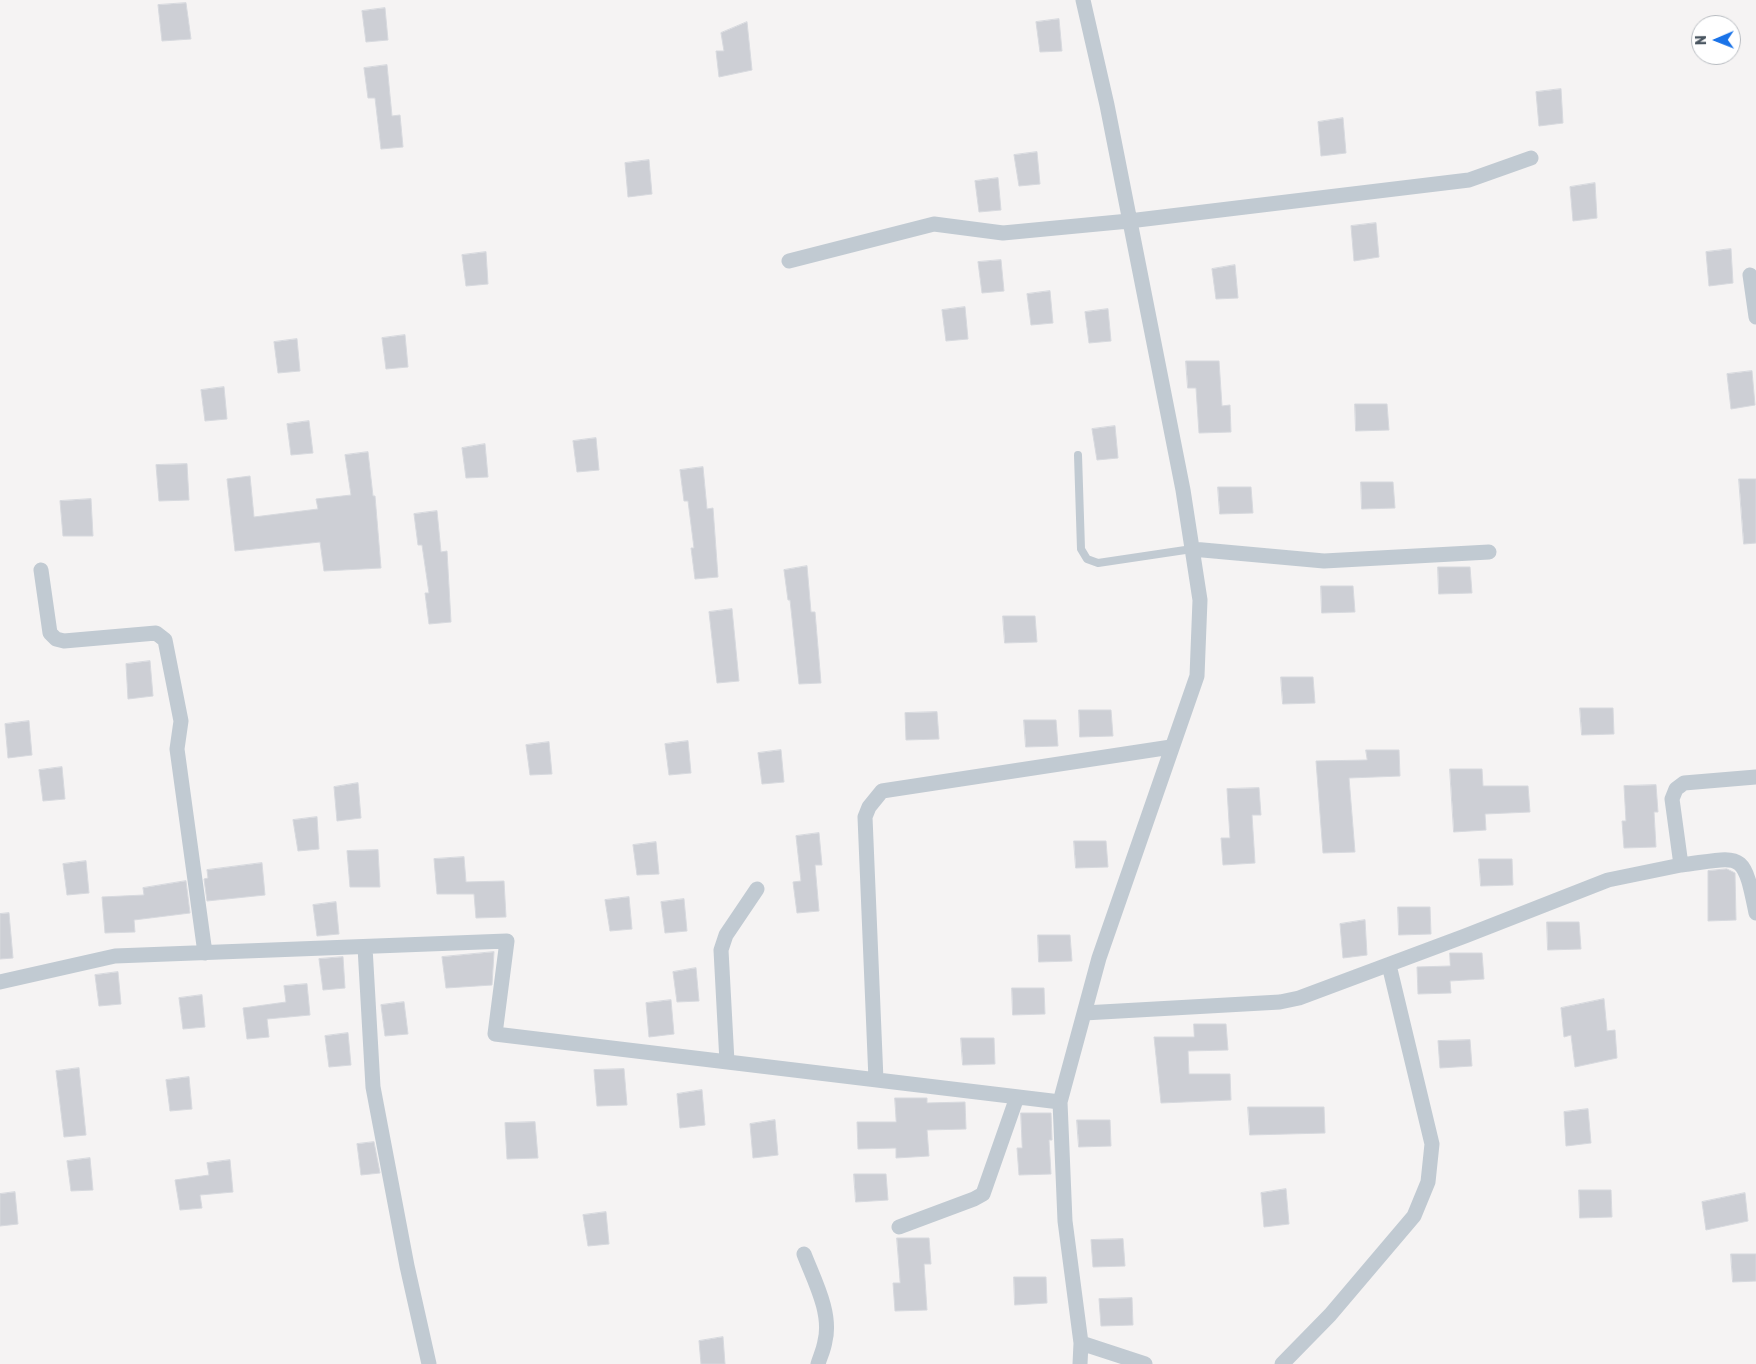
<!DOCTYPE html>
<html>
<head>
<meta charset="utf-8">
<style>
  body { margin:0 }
  #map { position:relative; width:1756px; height:1364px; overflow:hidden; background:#f5f3f3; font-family:Rubik,sans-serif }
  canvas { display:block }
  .north { position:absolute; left:1691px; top:15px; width:50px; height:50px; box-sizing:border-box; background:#fff; border:1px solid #b7bbc0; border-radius:50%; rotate:269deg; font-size:14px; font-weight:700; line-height:20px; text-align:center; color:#4a5661 }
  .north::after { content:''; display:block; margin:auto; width:18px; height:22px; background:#1a73e8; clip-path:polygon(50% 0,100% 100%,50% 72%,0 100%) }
</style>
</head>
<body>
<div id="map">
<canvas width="1756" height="1364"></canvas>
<div class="north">N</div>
</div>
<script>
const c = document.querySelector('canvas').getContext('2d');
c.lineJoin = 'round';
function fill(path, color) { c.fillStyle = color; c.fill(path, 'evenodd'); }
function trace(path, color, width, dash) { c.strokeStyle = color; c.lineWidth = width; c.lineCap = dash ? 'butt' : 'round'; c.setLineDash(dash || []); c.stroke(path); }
const building = new Path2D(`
  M186,3l5,36 -29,2 -4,-36z
  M385,8l3,32 -22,2 -4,-31z
  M1059,19l3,32 -22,1 -4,-30z
  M747,22l5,48 -33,7 -3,-26h8l-3,-18z
  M387,65l5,51 8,-1 3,32 -22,2 -6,-51h-7l-4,-30z
  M1561,89l2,34 -24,3 -3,-34z
  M1343,118l3,35 -25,3 -3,-34z
  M1037,152l3,32 -21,2 -5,-31z
  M649,160l3,34 -24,3 -3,-34z
  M998,178l3,32 -22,2 -4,-31z
  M1595,183l2,35 -24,3 -3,-34z
  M1376,223l3,34 -25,4 -3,-35z
  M1731,249l2,34 -24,3 -3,-34z
  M486,252l2,32 -22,2 -4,-31z
  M1001,260l3,31 -22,2 -4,-31z
  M1235,265l3,33 -22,1 -4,-30z
  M1050,291l3,32 -22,2 -4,-31z
  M965,307l3,32 -22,2 -4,-31z
  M1108,309l3,32 -22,2 -4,-31z
  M405,335l3,32 -22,2 -4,-31z
  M297,339l3,32 -22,2 -4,-31z
  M1186,361h33l3,45 8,-1 1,27 -32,1 -3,-45h-8z
  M1752,371l3,34 -24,4 -4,-35z
  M224,387l3,32 -22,2 -4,-31z
  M1355,404h32l2,26 -33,1z
  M309,421l4,32 -22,2 -4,-31z
  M1115,426l3,32 -21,2 -5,-31z
  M596,438l3,32 -22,2 -4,-31z
  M485,444l3,33 -22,1 -4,-30z
  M368,452l5,44h2l6,72 -57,3 -4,-29 -85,9 -8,-72 23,-3 4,41 64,-8 -2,-10 35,-4 -6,-40z
  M187,464l2,36 -30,1 -3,-36z
  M703,467l4,42 6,-1 5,69 -23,2 -4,-31h3l-6,-47h-4l-4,-31z
  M1739,479h17v64l-12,1z
  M1361,482h32l2,26 -33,1z
  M1218,487h33l2,26 -33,1z
  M91,499l2,37h-30l-3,-35z
  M437,511l4,41 6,-1 4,71 -22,2 -4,-31h4l-7,-48h-4l-4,-31z
  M807,566l4,46h4l6,71 -22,1 -9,-84h-2l-4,-30z
  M1438,567h32l2,26 -33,1z
  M1321,586h32l2,26 -33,1z
  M732,609l7,72 -22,2 -8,-71z
  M1003,616h32l2,26 -32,1z
  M150,661l3,35 -25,3 -2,-35z
  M1281,677h32l2,26 -32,1z
  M1580,708h33l1,26 -32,1z
  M1079,710h32l2,26 -33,1z
  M937,712l2,27 -33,1 -1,-27z
  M1024,720h32l2,26 -32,1z
  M29,721l3,34 -24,3 -3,-34z
  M688,741l3,32 -22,2 -4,-31z
  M549,742l3,32 -22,1 -4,-30z
  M781,750l3,32 -22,2 -4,-31z
  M1366,750h33l1,26 -51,2 6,74 -32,1 -7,-92 51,-1z
  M62,767l3,32 -22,2 -4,-31z
  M1450,769h32l1,17h45l2,26 -45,2 1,16 -32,2z
  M358,783l3,35 -24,3 -3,-34z
  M1656,785l2,27h-4l2,35 -32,1 -2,-27h4l-2,-35z
  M1259,788l2,27h-9l3,48 -32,2 -2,-27h9l-3,-49z
  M317,817l2,32 -21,2 -5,-31z
  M819,833l3,32h-7l4,46 -22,2 -4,-31 8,-1 -5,-45z
  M1074,841h32l2,26 -32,1z
  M656,842l3,32 -22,1 -4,-30z
  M378,850l2,37h-30l-3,-36z
  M464,857l2,25 38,-1 2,36 -30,1 -2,-24h-37l-3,-35z
  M1479,859h33l1,26 -32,1z
  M86,861l3,32 -22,2 -4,-31z
  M262,863l3,32 -58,6 -3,-22 4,-1 -1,-8z
  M1727,869l8,4 1,47 -28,1v-50z
  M186,881l4,32 -56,7 1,12 -30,1 -3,-36 42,-2 -1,-7z
  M629,897l3,32 -22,2 -5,-31z
  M684,899l3,32 -22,2 -4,-31z
  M336,902l3,32 -22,2 -4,-31z
  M1398,907h32l1,27 -32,1z
  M9,913l4,45 -13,1v-45z
  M1365,920l2,35 -24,3 -3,-34z
  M1547,922h32l2,27 -33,1z
  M1038,935h32l2,26 -33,1z
  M494,952l-2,33 -46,3 -4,-31z
  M1450,953h32l2,26 -34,2 1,12 -33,1 -1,-27 33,-1z
  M343,957l2,31 -22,2 -4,-31z
  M696,968l3,33 -22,1 -4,-30z
  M118,972l3,32 -22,2 -4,-31z
  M307,984l3,31 -43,4 2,18 -22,2 -4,-31 43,-6 -2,-16z
  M1012,988h32l1,26 -32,1z
  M202,995l3,32 -22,2 -4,-31z
  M1604,999l3,32 8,-1 2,28 -42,9 -4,-32 -7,2 -3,-29z
  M671,1000l3,34 -25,3 -3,-34z
  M404,1002l4,32 -23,2 -4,-31z
  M1194,1024h32l2,26 -40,1 1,23h41l1,26 -70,3 -7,-66h40z
  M348,1033l3,32 -22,2 -4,-31z
  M961,1038h33l1,26 -32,1z
  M1470,1040l2,26 -32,2 -2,-27z
  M79,1068l7,67 -22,2 -8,-66z
  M624,1069l3,36 -30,1 -3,-36z
  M189,1077l3,32 -22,2 -4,-31z
  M702,1090l3,35 -25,3 -3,-34z
  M895,1098h32v5l38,-1 1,27 -39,1 2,26 -33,2v-10l-38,1 -1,-27h39z
  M1248,1107h76l1,26 -75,2z
  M1588,1109l3,34 -25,3 -2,-34z
  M1021,1113h30l1,27h-3l2,34 -32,1 -2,-27h5z
  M775,1120l3,35 -25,3 -3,-34z
  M1077,1120h33l1,26 -32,1z
  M535,1122l3,36 -31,1 -2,-36z
  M374,1142l6,31 -19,2 -4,-31z
  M90,1158l3,32 -22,1 -4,-30z
  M230,1160l3,32 -33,3 2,13 -22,2 -5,-30 34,-5 -2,-12z
  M854,1174h32l2,26 -32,2z
  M1286,1189l3,35 -25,3 -3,-34z
  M1579,1190h32l1,27 -32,1z
  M15,1192l3,32 -18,2v-32z
  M1745,1193l3,28 -42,9 -4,-28z
  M606,1212l3,32 -21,2 -5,-31z
  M897,1238h32l2,26h-7l3,46 -32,1 -2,-28h7z
  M1123,1239l2,27 -32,1 -2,-27z
  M1731,1254h25v27l-23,1z
  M1014,1277h32l1,26 -32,2z
  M1132,1298l1,27 -32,1 -2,-27z
  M723,1337l2,27h-24l-2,-23z`);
const lane = new Path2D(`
  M1078,455l3,94 6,10 11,4 94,-14`);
const street = new Path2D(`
  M789,261l145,-37 69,9 126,-12 340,-41 62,-22
  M1750,275l6,42
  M1192,549l132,12 165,-9
  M41,570l9,63 6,6 8,2 92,-8 9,7 16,81 -4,28 28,204
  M1681,865c62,-8 62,-16 75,48
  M365,947l8,140 34,179 22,98
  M0,982l115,-26 392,-15 -12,93 565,68
  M1084,1013l196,-11 19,-4 166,-62 143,-56 73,-15 -9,-66 4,-10 8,-6 72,-6
  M727,1062l-6,-112 5,-15 31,-46
  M876,1080l-11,-263 4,-10 13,-16 289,-44
  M899,1227l75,-28 9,-5 34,-97
  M804,1254c10,26 28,59 21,87 -1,8 -5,16 -7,23
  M1081,1343l64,21
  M1080,1364l1,-21 -16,-122 -5,-119 39,-144 98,-282 3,-76 -17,-110 -76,-385 -24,-105
  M1282,1364l48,-49 84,-99 14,-34 4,-38 -43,-179`);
fill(building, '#cdcfd5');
trace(building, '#d7d9de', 1);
trace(lane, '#c1cad2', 8);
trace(street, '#c1cad2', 15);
</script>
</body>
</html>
